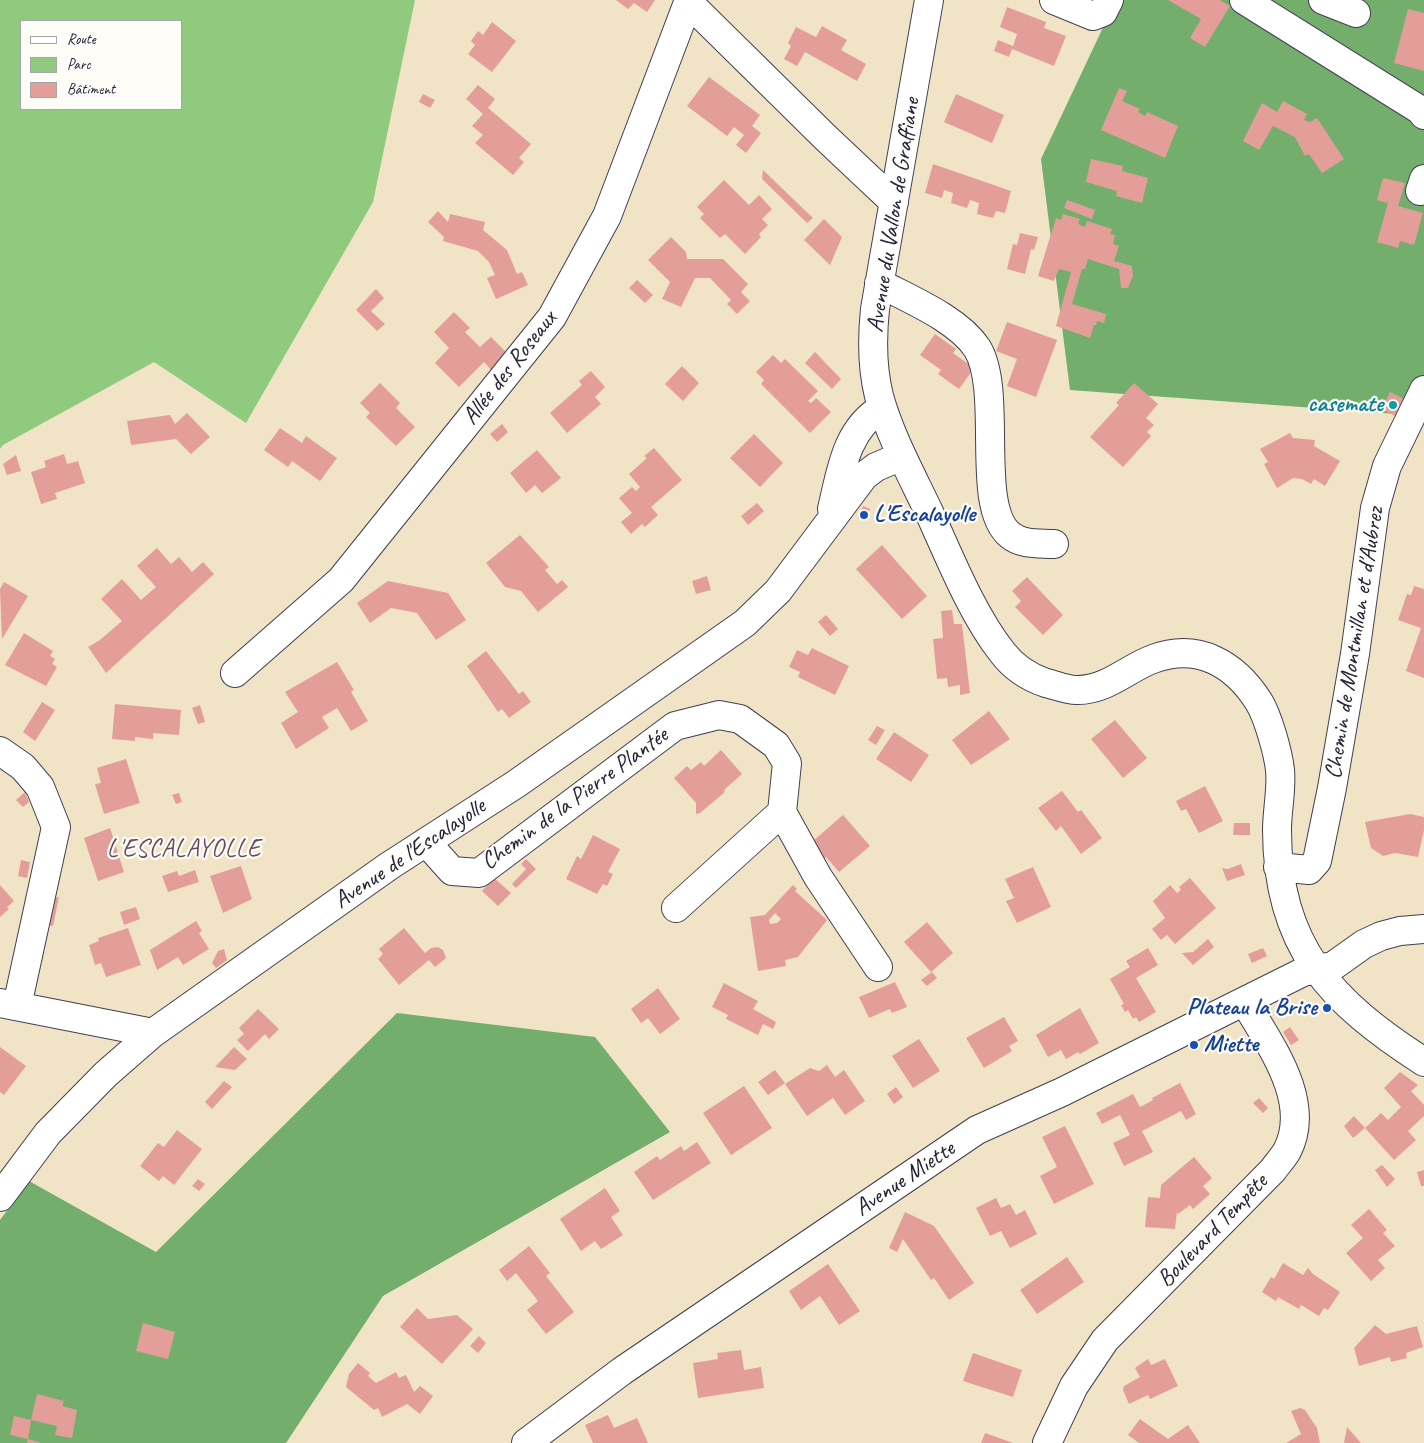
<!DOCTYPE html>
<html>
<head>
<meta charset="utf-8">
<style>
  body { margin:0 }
  #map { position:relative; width:1424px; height:1443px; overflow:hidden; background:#f1e3c6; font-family:Caveat,sans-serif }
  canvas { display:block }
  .legend { position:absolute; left:20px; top:20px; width:162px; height:90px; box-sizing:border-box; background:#fdfcf7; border:1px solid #a5a5ac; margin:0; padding:6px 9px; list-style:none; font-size:15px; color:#22223b }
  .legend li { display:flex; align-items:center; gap:10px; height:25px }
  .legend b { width:25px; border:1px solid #a5a5ac }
</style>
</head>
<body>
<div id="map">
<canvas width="1424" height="1443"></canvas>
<ul class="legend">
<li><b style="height:6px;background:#fff"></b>Route</li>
<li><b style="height:14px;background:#8fca7e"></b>Parc</li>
<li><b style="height:14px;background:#e49e9a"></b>Bâtiment</li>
</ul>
</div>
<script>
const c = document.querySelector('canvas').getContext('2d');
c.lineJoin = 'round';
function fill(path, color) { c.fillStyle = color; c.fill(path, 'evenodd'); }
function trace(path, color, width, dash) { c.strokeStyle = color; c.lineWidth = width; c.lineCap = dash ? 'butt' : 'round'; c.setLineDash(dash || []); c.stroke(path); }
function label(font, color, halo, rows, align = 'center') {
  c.font = font + ' Caveat,sans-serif'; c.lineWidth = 4.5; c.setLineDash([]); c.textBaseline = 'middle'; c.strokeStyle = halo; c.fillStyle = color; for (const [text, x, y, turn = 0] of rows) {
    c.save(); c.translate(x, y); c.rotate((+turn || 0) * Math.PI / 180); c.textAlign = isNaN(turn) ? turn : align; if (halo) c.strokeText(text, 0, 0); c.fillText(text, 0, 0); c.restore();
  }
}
const green = new Path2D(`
  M0,0h415l-42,202 -127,221 -92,-61 -151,83 -3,4zM21,21h160v88h-160z`);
const forest = new Path2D(`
  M1116,0h308v416l-354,-26 -29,-231z
  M397,1013l198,24 75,95 -287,164 -97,147h-286v-223l29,-39 127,71z`);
const building = new Path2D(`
  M616,0h39l-8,12 -13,-9 -6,6z
  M1168,0h52l10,6 -25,41 -15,-9 11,-19z
  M1007,7l39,15 -2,6 22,8 -12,30 -42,-17 -3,8 -15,-6 4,-11 15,6 4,-12 -17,-7z
  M1408,9l16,4v58l-30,-8z
  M492,22l24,19 -24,31 -24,-18 7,-9 -4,-4 7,-10 5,4z
  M822,26l25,14 -6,10 25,14 -9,17 -52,-29 -8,14 -13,-7 7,-13 -3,-3 8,-16 20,10z
  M709,77l51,38 -8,11 9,7 -15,20 -10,-8 8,-10 -10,-8 -7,9 -40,-30z
  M478,85l17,14 -7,9 43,36 -12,14 5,4 -11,13 -38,-32 8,-8 -11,-9 11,-12 -17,-15z
  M1119,88l8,3 -5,10 18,8 -2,3 7,4 2,-4 31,14 -13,32 -64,-28z
  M423,94l12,6 -5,8 -11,-6z
  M956,94l48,21 -12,28 -48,-21z
  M1283,101l24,13 -3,6 6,2 7,-4 27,41 -22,14 -13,-19 -4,2 -10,-19 -22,-11 -14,24 -16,-9 19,-38 15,9z
  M1091,159l32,7 -1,5 26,7 -6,25 -26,-7 1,-5 -31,-9z
  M933,164l78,27 -6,22 -9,-2 -3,7 -16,-4 2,-11 -9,-3 -3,8 -16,-5 2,-10 -9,-3 -2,8 -17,-5z
  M763,170l50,48 -6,5 -45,-44z
  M1383,178l22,5 -7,23 25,7 -9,32 -14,-4 -2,7 -21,-6 11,-39 -11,-3z
  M724,180l25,25 10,-10 13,14 -10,10 6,6 -9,9 2,3 -16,17 -20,-20 -5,4 -20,-20 4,-4 -7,-7z
  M1067,200l28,10 -3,9 -28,-11z
  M438,211l10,11 2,-8 35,8 -2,8 24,20 10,24 5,-2 6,13 -32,14 -9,-21 8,-3 -6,-13 -11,-11 -35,-10 1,-4 -16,-15z
  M1063,214l17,5 -2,5 7,3 2,-6 25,8 -2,5 5,1 -2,9 6,2 -5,15 18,5 1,10 -5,12h-7l-2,-19 -31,-10 -3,10h-3l-10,35 34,10 -2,9 -7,-2 -1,4h-2l-4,13 -34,-12 15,-54 -12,-3 -5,12 -16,-5 18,-58 5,2z
  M824,219l18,18 -12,28 -26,-25z
  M1020,233l18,4 -4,13 -3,-1 -6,25 -18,-5 6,-25 4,1z
  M671,237l15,15 1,7h36l25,25 -7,8 9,9 -13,13 -10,-10 4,-4 -21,-22h-15l-14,29 -19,-8 8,-17 -22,-22z
  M637,280l16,15 -8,8 -16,-15z
  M376,289l8,9 -13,13 14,13 -8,7 -21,-21z
  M454,312l16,16 -5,4 15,15 11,-10 16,16 -14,19 -9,-10 -25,25 -24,-24 14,-15 -15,-16z
  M1007,322l50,18 -21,57 -29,-11 10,-27 -21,-8z
  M935,334l21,15 -3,4 21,15 -15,21 -21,-15 3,-4 -21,-15z
  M815,352l26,27 -9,10 -27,-26z
  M773,355l8,8 4,-4 33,32 -10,10 3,2 5,-5 15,14 -21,21 -49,-49 3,-4 -8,-8z
  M682,366l17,17 -16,18 -18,-17z
  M591,371l14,16 -10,10 6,7 -34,29 -17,-20 32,-28 -3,-4z
  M380,383l20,20 -4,5 19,19 -19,19 -30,-29 4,-4 -10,-10z
  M1134,383l24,21 -12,14 8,7 -7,7 4,4 -28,31 -33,-30 29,-32 -3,-2z
  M1390,392l16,8 -9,17 -16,-8z
  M187,413l23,24 -19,17 -15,-15 -45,6 -4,-24 43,-6 5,9z
  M502,424l6,8 -11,10 -7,-8z
  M280,428l22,15 4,-7 31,22 -17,23 -28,-20 -4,6 -24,-17z
  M1290,433l3,5 22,2 -1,6 26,15 -15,25 -11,-7 -3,5 -9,-5 -9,-1 -16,10 -13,-24 4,-2 -8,-13z
  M754,434l29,29 -23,24 -30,-29z
  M654,448l28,32 -31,27 7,8 -13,12 -3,-3 -11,10 -10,-12 11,-9 -13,-15 13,-11 4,4 4,-4 -11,-13 18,-16 -3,-2z
  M537,450l24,28 -19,15 -7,-8 -9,8 -16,-20z
  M64,454l3,10 11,-3 7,22 -30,10 2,6 -16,5 -10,-32 15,-5 -2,-6z
  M16,455l5,16 -14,4 -4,-11z
  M757,503l7,8 -16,14 -7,-9z
  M863,506l7,3 -5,12 -7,-3z
  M520,535l29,32 -4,3 12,14 5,-4 6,7 -30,25 -17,-21 -16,-4 -19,-24z
  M882,545l45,51 -25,23 -46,-50z
  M157,548l14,16 8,-7 13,15 11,-10 11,12 -108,99 -18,-26 12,-7 22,-19 -21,-22 21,-20 19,21 15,-13 -19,-21z
  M707,576l4,14 -15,4 -4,-13z
  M1027,577l36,38 -20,20 -28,-28 6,-6 -9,-10z
  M388,581l60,12 18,27 -30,20 -19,-27 -26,-5 -21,15 -13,-20z
  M4,582l24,14 -26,43 -2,-50z
  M1414,586l10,3v89l-18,-7 15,-43 -23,-8 9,-26 4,1z
  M952,610l2,14h8l8,69 -10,2v-10l-12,2 -1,-9 -10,1 -4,-40 10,-1 -2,-27z
  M826,615l12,14 -8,7 -12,-14z
  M24,633l29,18 -3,5 5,3 -3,5 5,3 -11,19 -41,-21z
  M812,648l37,18 -14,29 -37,-18 2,-5 -11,-5 8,-17 11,5z
  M486,651l33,43 4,-3 8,11 -22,16 -7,-9 -4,3 -31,-46z
  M337,662l17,28 -3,2 17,29 -17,10 -14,-23 -15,9 7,11 -33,21 -15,-26 17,-11 -13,-20z
  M42,702l13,8 -20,31 -12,-9z
  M115,704l66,6 -2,25 -26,-2v6l-18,-2v4l-23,-2z
  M200,705l5,17 -7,2 -6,-16z
  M989,711l21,28 -39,26 -19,-25z
  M1115,720l32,38 -24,20 -32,-39z
  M877,726l8,4 -9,15 -8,-5z
  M894,732l35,23 -18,27 -35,-23z
  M721,750l21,24 -18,16 1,2 -25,21 -4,1v-11l-22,-25 13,-12 4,4 10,-8 3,4z
  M126,759l14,44 -36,11 -9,-30 6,-1 -4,-15z
  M1205,786l18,35 -24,12 -13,-24 -5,2 -5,-10z
  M1062,791l16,21 3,-2 21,28 -21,16 -20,-28 -5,5 -18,-23z
  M25,792l4,10 -6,5 -7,-7z
  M179,793l3,9 -6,2 -4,-9z
  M1410,814l14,3v13l-6,27 -23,-4 -12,3 -12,-8 -6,-26z
  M843,815l27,31 -31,26 -13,-15 -7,5 -13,-15z
  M1234,823h16v12h-17z
  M110,828l14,44 -26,9 -14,-43z
  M593,835l27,14 -12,23 5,2 -6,12 -4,-2 -6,10 -31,-15 11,-23 4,3z
  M526,859l10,10 -20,19 -4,-4 14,-15 -5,-5z
  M21,860l9,2 -3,16 -9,-2z
  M1241,864l4,11 -18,6 -5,-13 6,1z
  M241,866l11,33 -29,14 -13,-37z
  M1033,867l18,40 -34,16 -11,-22 8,-3 -9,-19z
  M195,870l4,12 -31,10 -6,-16 15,-5 2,5z
  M494,878l17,15 -13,13 -16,-15z
  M1190,878l26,30 -41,36 -8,-9 -6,5 -9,-11 13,-11 -12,-17 17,-16 7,8 4,-3 -2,-3z
  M0,885l14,16 -7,6 2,2 -9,8z
  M793,885l4,4 -2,2 32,29 -29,37 -13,3 1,6 -28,5 -8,-54 15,-2zM775,913l6,6 -4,4 -7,1 -1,-4z
  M59,897l-6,29 -7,-2 5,-26z
  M136,907l4,12 -16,6 -4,-13z
  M196,921l6,10 -3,2 10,16 -26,16 -5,-8 -21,13 -7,-20z
  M927,922l26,31 -22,19 -27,-30z
  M128,928l13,37 -35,12 -5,-14 -6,2 -6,-20 10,-4 -1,-3z
  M404,928l21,25 6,-5 7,-1 5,3 3,8 -11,9 -6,-7 -30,25 -21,-26 5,-5 -4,-5z
  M1208,939l6,8 -21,18 -11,-12 11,-1z
  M1148,948l10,17 -22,13 20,34 -17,10 -3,-5 -3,2 -5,-9 -3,2 -4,-7 3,-1 -14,-25 20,-12 -4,-6z
  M1263,948l4,8 -15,7 -4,-9z
  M224,949l3,11 -11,8 -4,-5 6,-12z
  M932,972l5,6 -10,8 -6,-6z
  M895,982l12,25 -15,6 -2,-4 -21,9 -10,-21z
  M724,983l34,18 -5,8 23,13 -3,7 -10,-5 -5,11 -32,-16 2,-4 -16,-8z
  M658,988l22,31 -20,15 -12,-16 -7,5 -10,-14z
  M1080,1008l19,35 -19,11 -2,-2 -12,7 -5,-9 -13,7 -12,-22z
  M258,1009l21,20 -10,10 -4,-5 -17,17 -11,-11 7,-6 -5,-6z
  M1004,1017l14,24 -9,5 3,5 -28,17 -18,-30z
  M1290,1027l9,13 -8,5 -8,-13z
  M919,1039l21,32 -27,17 -21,-32z
  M0,1047l26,19 -22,29 -4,-3z
  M234,1047l13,12 -12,11 -20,-3z
  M827,1065l8,12 9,-7 21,31 -20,14 -12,-17 -26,18 -22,-32 25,-16 9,3z
  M775,1070l10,13 -17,12 -10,-13z
  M1400,1072l18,13 -7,6 13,14v11l-16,15 8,9 -22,20 -29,-32 16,-15 7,7 13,-13 -17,-19z
  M224,1081l8,6 -20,22 -7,-7z
  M1180,1083l16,31 -10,6 -5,-9 -39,20 11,21 -29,14 -11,-23 17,-8 -10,-20 -18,9 -6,-11 37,-19 7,13 13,-7 -1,-2z
  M744,1086l28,42 -41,27 -28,-42z
  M896,1087l7,10 -9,7 -7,-10z
  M1259,1098l9,10 -5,5 -10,-10z
  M1354,1116l11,12 -12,10 -9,-12z
  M1065,1126l29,58 -40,20 -14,-28 17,-9 -15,-30z
  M177,1130l25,19 -28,36 -11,-9 -4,5 -19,-15 18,-23 6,4z
  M697,1142l14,21 -58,37 -19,-28 23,-16 3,4 21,-14 3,5z
  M1194,1157l18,21 -9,8 7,8 -17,15 -3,-4 -12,9 -1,-2 -2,17 -30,-2 3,-30 12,1 1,-13z
  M1382,1165l13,14 -8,8 -12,-17z
  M1424,1170v16h-3l-4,-14z
  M198,1179l7,5 -6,7 -7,-5z
  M605,1188l15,23 -9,6 12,18 -22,14 -6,-8 -14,10 -21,-32z
  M996,1198l5,10 9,-4 6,11 9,-5 12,24 -27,14 -9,-17 -11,5 -14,-28z
  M1369,1209l18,21 -4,3 12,13 -17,14 7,8 -14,13 -25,-28 17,-15 -12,-13z
  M905,1212l29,14 40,57 -25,17 -15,-22 -3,2 -28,-41 -6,13 -8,-4z
  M529,1246l21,27 -4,3 28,36 -28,22 -19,-24 11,-9 -22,-28 -9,8 -8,-11z
  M1067,1257l17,25 -47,32 -17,-24z
  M1283,1263l20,12 5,-7 5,6 27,18 -12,18 -4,-2 -5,8 -18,-11 -2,4 -21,-12 -2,4 -14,-9 9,-15 3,2z
  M828,1264l32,47 -21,14 -19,-29 -19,14 -12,-19z
  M417,1308l11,11 29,-4 16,14 -31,35 -42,-37z
  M143,1323l32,9 -7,27 -32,-8z
  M1375,1325l11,9 31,-8 6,21 -17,6 1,5 -16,4 -1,-5 -31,9 -5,-18z
  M479,1336l7,7 -8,10 -8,-7z
  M741,1350l3,20 17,-3 3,21 -66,10 -5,-35 25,-4 -1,-6z
  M973,1353l49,17 -9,27 -50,-16z
  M1148,1359l3,6 14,-6 13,27 -28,13 -2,-4 -19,9 -6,-14 1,-4 16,-9 -5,-9z
  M358,1363l12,10 -2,3 8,7 20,-11 3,6 7,-3 8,17 6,-6 13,10 -13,18 -13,-10 -25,13 -4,-9 -4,2 -28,-23 3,-13z
  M37,1394l27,7 -2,5 15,4 -5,28 -17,-3 2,-9 -26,-6z
  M1300,1408l5,2 12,18 3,15h-34l15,-9 -10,-23z
  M608,1415l6,13 23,-10 11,25h-55l-8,-18z
  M14,1416l17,4 -3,19 13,4h-14l1,-4 -18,-4z
  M1140,1419l28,20 20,-14 12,18h-61l-11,-8z
  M1347,1427l14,16h-17z
  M985,1433l28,10h-32z`);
const minor = new Path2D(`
  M929,0l-54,309c-3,29 -3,59 4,87 11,40 32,78 50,116 20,44 43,102 73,140 12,16 26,25 44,31 9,2 23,8 32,7 29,0 50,-22 75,-31 45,-17 82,5 106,43 9,15 19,50 21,68 2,19 -3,40 -3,60 0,117 54,172 147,232
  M1054,0l39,16 10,-4 6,-12
  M1244,0l176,110 4,5
  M1323,0l33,13
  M688,2l138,136 68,64
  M1420,191l4,-12
  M879,283c30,16 79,36 98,65 27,43 -3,158 33,187 12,10 29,8 44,9
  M832,509c9,-38 14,-80 50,-101
  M235,673l106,-93 211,-263 55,-101 82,-216
  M0,751l23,16 17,20 16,40 -39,179
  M782,812l36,65 60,90
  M426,842l26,29 27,2 196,-147 44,-11 21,4 36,26 11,18 -5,49 -106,96
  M1278,867l31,3 8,-9 15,-73 23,-134 20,-146 12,-42 37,-76
  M0,1003l153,30
  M0,1197l48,-64 58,-59 47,-41 236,-167 127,-82 229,-161 33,-32 86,-115 12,-9 26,-11
  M526,1443l96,-72 355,-241 85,-38 241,-120 30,-6 31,-22 17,-8 19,-5 24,-2
  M1047,1443l27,-57 31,-46 168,-170c4,-6 10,-12 14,-19 26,-50 -18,-107 -42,-149`);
const markers = [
  [1393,405,5,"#0f9aa8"],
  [864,515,5,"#1a4fb4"],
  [1327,1008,5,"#1a4fb4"],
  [1194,1045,5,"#1a4fb4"]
];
const streetNames = [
  ["Avenue du Vallon de Graffiane",894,215,-81],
  ["Allée des Roseaux",510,368,-52],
  ["Chemin de Montmillan et d'Aubrez",1355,643,-81],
  ["Chemin de la Pierre Plantée",575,799,-36],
  ["Avenue de l'Escalayolle",410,854,-34],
  ["Avenue Miette",905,1179,-34],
  ["Boulevard Tempête",1213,1231,-46]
];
const cultureNames = [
  ["casemate",1383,405]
];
const transitNames = [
  ["L'Escalayolle",874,515],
  ["Plateau la Brise",1317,1008,"right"],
  ["Miette",1204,1045]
];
const neighbourhoodNames = [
  ["L'ESCALAYOLLE",184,849]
];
fill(green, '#8fca7e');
fill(forest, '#73ae6d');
fill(building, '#e49e9a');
trace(minor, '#413f50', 30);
trace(minor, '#fff', 28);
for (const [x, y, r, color] of markers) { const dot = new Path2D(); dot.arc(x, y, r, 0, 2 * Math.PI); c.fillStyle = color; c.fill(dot); trace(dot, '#fdfcf7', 2); }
label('24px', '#22223b', '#fdfcf7', streetNames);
label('bold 24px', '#0d838f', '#fdfcf7', cultureNames, 'right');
label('bold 24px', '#164399', '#fdfcf7', transitNames, 'left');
c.letterSpacing = '1px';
label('25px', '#664d5c', '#fdfcf7', neighbourhoodNames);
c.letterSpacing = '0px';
</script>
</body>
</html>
